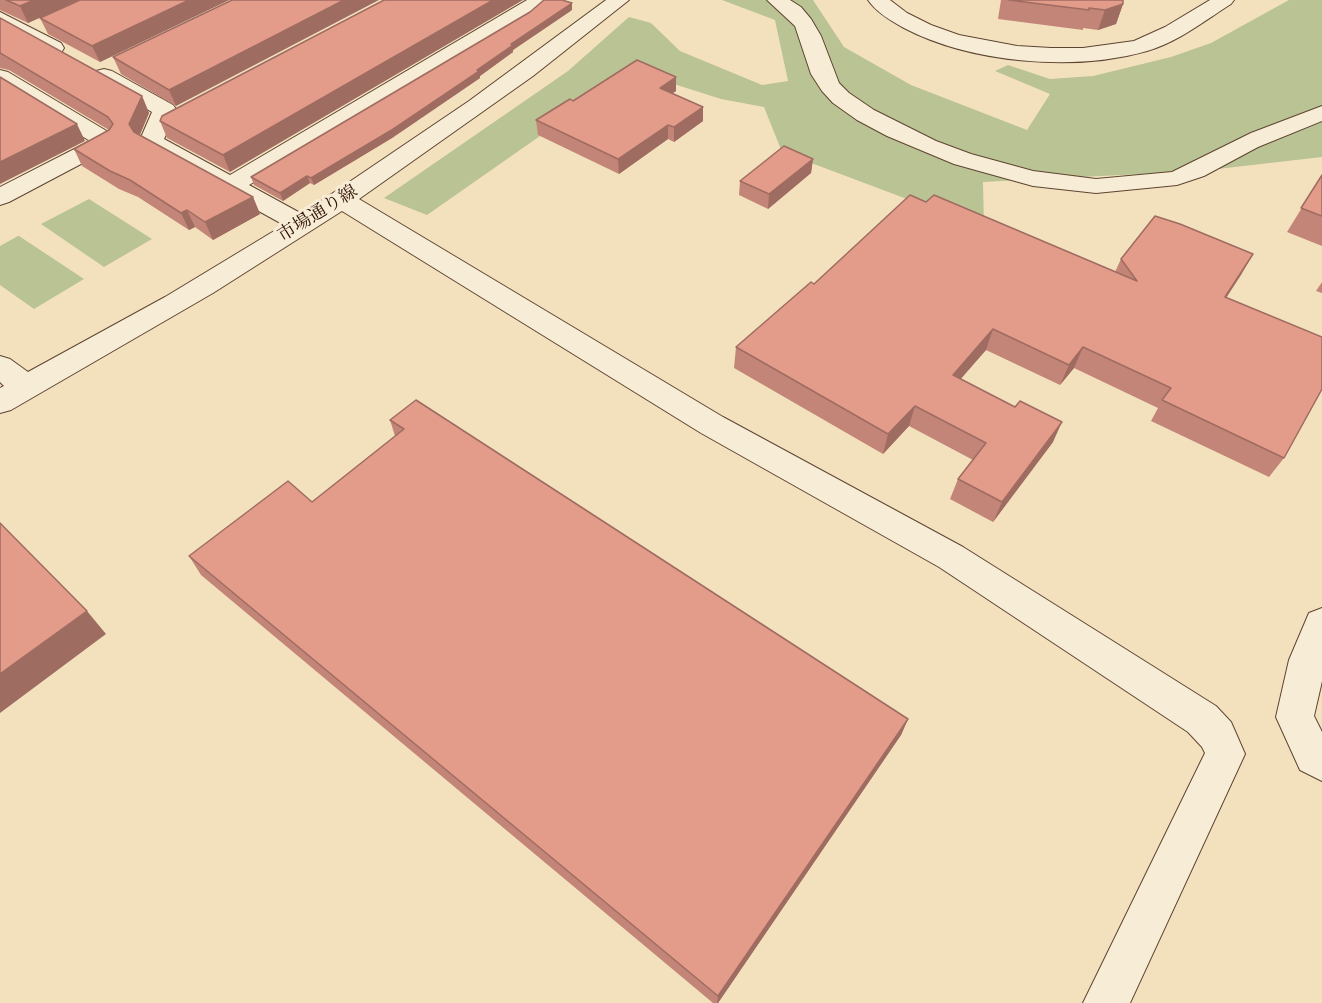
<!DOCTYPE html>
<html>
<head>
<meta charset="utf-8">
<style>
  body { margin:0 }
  canvas { display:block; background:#f3e1be }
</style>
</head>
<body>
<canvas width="1322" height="1003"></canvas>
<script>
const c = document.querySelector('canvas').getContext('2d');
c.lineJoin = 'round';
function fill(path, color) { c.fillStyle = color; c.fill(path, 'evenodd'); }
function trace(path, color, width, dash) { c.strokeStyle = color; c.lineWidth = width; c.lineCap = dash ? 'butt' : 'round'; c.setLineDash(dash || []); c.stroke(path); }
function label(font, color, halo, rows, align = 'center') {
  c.font = font + ' "Gentium Book Plus","Noto Serif JP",serif'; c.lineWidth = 6; c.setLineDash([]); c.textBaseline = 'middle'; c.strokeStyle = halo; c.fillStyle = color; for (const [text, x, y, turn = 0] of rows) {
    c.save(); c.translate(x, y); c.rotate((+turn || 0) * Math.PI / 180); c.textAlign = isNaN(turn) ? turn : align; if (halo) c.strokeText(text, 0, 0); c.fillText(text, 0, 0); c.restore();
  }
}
const green = new Path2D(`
  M722,0h91l31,47 67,38 116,45 23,-36 -55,-23 13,-6 42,14 43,-3 78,-19 40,-14 78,-43h33v157l-122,14 -217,11 1,46 -202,-76 -18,-45 -43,-8 -88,-28 -206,144 -43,-17 184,-127 61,-54 22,6 29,28 82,34 26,-4 -13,-61z
  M89,199l63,40 -48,28 -63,-43z
  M18,236h1l65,43 -50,30 -34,-24v-39z`);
const minor = new Path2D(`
  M527,0h23l-20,17 -281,168 53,29 167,-113 137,-101h23l-96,76 -174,123 364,218 240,130 253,159 15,16 14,32 -115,249h-47l122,-250 -3,-6 -14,-15 -249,-165 -238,-134 -359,-222 -129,82 -202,117 -11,3v-25l4,-2 -4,-4v-26l10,3 18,13 137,-75 119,-72 -141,-78 -4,-5 13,-30 -56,-31 -3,-5 3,-5 8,-2 8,2 61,34 4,5 -13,29 66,36z
  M767,0h23l11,7 10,12 10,17 18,47 10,10 25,17 62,31 35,13 62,17 63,8 76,-7 79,-39 71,-27v15l-64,26 -54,29 -27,9 -81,8 -63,-7 -79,-22 -67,-28 -30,-16 -24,-17 -11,-12 -11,-17 -16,-48z
  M868,0h22l17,13 24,12 28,10 58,11 34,2h32l51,-7 31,-14 45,-27h24l-3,4c-27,17 -53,38 -84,47 -73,21 -176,12 -243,-23 -13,-7 -28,-16 -36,-28z
  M0,12l61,31 3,5 -3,5 -8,1 -8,-1 -45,-26z
  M0,70l8,2 107,64 4,5 -4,5 -106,56 -9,3v-18l90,-46 -90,-55z
  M1322,608v73l-8,35 8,16v49l-22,-11 -24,-53 13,-57 20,-47z`);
const wall = new Path2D(`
  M0,0h79l-51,23 -28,-13z
  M80,0h149l-129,62 -52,-28 -8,-16z
  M232,0l-56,106 -55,-32 -8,-17z
  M384,0l-154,172 -63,-34 -7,-17z
  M1001,0h122v4l-7,20 -18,6 -15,-2v2l-85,-11z
  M572,10l-59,40v2l-33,24v2l-88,60 -78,47 -4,-2 -27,18 -29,-16 -3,-8z
  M0,18l142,78 7,17 -9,22 113,62 7,17 -47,26 -18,-13 -6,3 -51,-33 -19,-8 -37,-23 -8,-17 35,-19 -100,-60 -9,-2z
  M676,77v14l-3,2 30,28 -29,21 -6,-3 -49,35 -81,-39 -2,-15 37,-19z
  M813,159l-2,14 -43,36 -29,-14 1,-14z
  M1322,175v71l-35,-14z
  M926,202l189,70 6,-13 132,-5 -27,44 58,160 -15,19 -118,-56 7,-13 -84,-40 -14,17 -74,-35 -26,29 93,63 -60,80 -43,-23 8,-20 15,-19 -64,-34 -26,28 -149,-86 2,-21 78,-63z
  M1322,282v11l-6,-2z
  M390,420l518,299 -7,16 -183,268h-5l-512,-428 -12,-19 123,-54 83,-66z`);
const shadedWall = new Path2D(`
  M34,0h45l-51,23 -8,-17z
  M189,0h40l-129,62 -8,-16z
  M344,0h35l-203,106 -7,-16z
  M493,0h30l-293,172 -7,-17z
  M572,3v7l-59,40v2l-33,24v2l-88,60 -78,47 -3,-7 166,-108 34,-26z
  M1123,4l-7,20 -18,6 7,-20z
  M676,77v14l-16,11v-14z
  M142,96l7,17 -12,28 -8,-17z
  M703,107v14l-29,21v-15z
  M77,124l8,17 -85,43v-22z
  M668,125v14l-49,35 -1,-15z
  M813,159l-2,14 -43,36 1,-15z
  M307,176l3,7 -27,18 -3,-8z
  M253,197l7,17 -47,26 -8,-18z
  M187,210l8,17 -6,3 -8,-17z
  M1253,254l-12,21 -28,43 12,-21z
  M993,329l-7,21 -40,46 7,-21z
  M1083,347l-9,21 -14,17 9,-20z
  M915,406l-6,20 -26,28 5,-20z
  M1062,422l-9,20 -60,80 9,-20z
  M87,611l19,23 -106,79v-39z
  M908,719l-7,16 -183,268h-1l1,-7z`);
const building = new Path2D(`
  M6,0h28l-14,6z
  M80,0h109l-97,46 -52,-28z
  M232,0h112l-175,90 -56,-33z
  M384,0h109l-270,155 -63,-34 2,-5z
  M544,0h18l10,3 -61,41 2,1 -36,25 2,1 -89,60 -79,47 -4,-2 -27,17 -29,-16 279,-165z
  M1009,0h114v4l-18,6 -16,-2v2z
  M0,18l142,78 -13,28 5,8 119,65 -48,25 -18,-12 -6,3 -51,-33 -20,-9 -36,-22 35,-19 4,-6 -5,-7 -108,-64z
  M637,60l39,17 -16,11 43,19 -29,20 -6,-2 -50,34 -82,-39 34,-21 3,2z
  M0,77l77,47 -77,38z
  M784,146l29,13 -44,35 -29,-13z
  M1322,175v41l-21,-8z
  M910,195l16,7 8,-7 203,86 -16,-22 34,-43 25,8 73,30 -28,43 97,40v52l-38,69 -122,-58 9,-12 -88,-41 -14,18 -76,-36 -40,46 62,32 5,-6 42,21 -60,80 -44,-23 28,-36 -71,-37 -27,28 -152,-87 75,-65 3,2z
  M416,400l492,319 -190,277 -529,-440 99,-75 24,21 92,-73 -14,-9z
  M0,523l87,88 -87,63z`);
const farStreetnames = [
  ["市場通り線",318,214,-32]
];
fill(green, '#b9c393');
trace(minor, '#5e4432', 2);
fill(minor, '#f7ecd5');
fill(wall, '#c38577');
fill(shadedWall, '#9f6c61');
fill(building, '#e39b8a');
trace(building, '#9f6c61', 1.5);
label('18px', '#2d1004', '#f7ecd5', farStreetnames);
</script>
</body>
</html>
